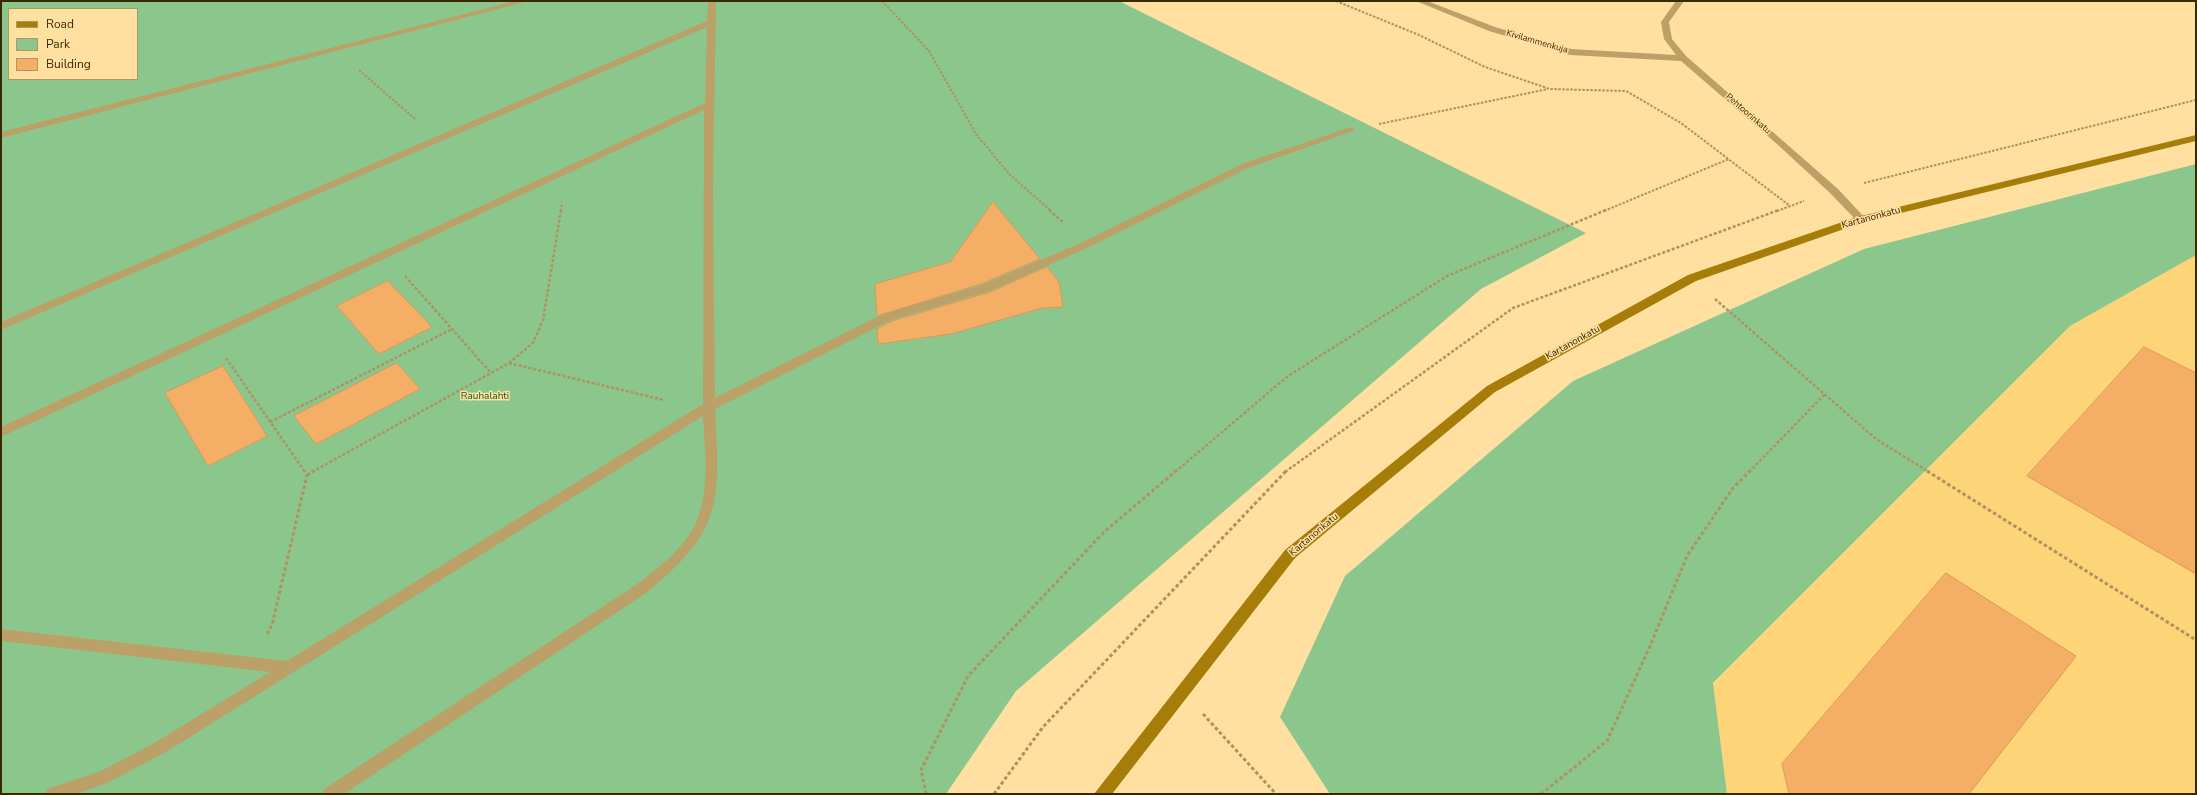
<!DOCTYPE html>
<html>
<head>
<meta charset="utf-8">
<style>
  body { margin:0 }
  #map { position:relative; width:2197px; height:795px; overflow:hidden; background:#ffe0a0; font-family:"Nunito Sans",sans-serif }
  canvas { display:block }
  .frame { position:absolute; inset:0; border:2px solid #382905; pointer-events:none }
  .legend { position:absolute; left:8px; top:8px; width:130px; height:72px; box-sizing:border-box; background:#ffe0a0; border:1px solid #af9762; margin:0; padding:5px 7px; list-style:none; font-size:12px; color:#382905 }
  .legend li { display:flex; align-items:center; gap:8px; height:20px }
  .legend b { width:20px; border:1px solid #af9762 }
</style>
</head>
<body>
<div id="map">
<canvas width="2197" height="795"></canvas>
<div class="frame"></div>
<ul class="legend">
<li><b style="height:5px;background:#a67d09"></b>Road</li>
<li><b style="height:11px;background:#8bc78d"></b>Park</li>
<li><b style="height:11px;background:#f5ae65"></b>Building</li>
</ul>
</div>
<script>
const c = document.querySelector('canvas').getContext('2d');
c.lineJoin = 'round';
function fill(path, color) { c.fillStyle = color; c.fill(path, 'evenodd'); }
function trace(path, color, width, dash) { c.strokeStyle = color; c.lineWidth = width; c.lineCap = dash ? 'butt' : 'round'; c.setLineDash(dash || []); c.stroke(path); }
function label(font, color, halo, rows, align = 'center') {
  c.font = font + ' "Nunito Sans",sans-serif'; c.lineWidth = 3; c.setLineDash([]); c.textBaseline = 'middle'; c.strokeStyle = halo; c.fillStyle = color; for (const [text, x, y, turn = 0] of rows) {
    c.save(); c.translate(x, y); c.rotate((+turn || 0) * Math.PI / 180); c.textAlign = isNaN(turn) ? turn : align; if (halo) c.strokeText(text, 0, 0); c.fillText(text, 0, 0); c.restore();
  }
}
const built = new Path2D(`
  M2196,255v539h-469l-14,-110 357,-358z`);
const green = new Path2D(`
  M1,1h1118l467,232 -105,56 -465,402 -70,103h-945zM9,9h128v70h-128z
  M2196,164v91l-126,71 -357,357 14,111h-397l-50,-77 65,-141 228,-195 291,-132z`);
const building = new Path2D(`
  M993,202l47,57 -59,25 -104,32 -2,-32 75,-22z
  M1047,267l12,15 4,25 -21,1 -91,26 -73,10 -1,-15 15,-8 98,-29z
  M388,281l44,46 -53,27 -42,-48z
  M2144,347l52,26v201l-169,-98z
  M397,363l23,26 -104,55 -22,-28z
  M223,366l44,70 -59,30 -43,-73z
  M1946,573l130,83 -107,138h-180l-7,-30z`);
const pathFar2 = new Path2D(`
  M882,1l47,50 47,83 34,41 41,36
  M1336,1l83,34 66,32 65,22 76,2 55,32 109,83
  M359,70l56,49
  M1379,124l169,-35
  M1864,183l332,-83
  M561,211l1,-8
  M1604,211l125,-52
  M1777,211l27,-10`);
const pathFar1 = new Path2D(`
  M1049,210l15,13
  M405,276l86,97
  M1715,299l161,140 53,33
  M226,358l79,114
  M509,363l155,37
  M270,422l182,-93
  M312,472l197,-109 24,-20 10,-23 18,-110
  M1175,472l113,-96 159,-100 159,-66
  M1285,472l228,-164 266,-98
  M1749,472l76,-78`);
const path = new Path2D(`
  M1927,471l269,169
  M307,475l7,-4
  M267,634l5,-9 35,-150 -3,-4
  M1203,714l73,80
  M926,794l-5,-24 47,-94 136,-144 72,-61
  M994,794l49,-67 243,-256
  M1541,794l66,-53 43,-95 37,-90 46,-68 17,-17`);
const lane = new Path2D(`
  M515,1h14l-528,137v-6z
  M708,1h8l-3,189 2,208 168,-84 99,-29 101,-43 159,-78 106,-36 3,-1 5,3 -108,38 -157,78 -101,45 -99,29 -176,89c5,93 8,122 -69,184l-302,201h-22l2,-5 312,-204c22,-17 48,-36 60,-62 14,-31 9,-74 7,-107l-537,336 -61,32 -29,10h-31l2,-5 54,-18 55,-29 114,-70 -269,-31v-12l286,32 416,-257 1,-294 -703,327v-10l704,-324 2,-76 -706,303v-8l706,-301z`);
const street = new Path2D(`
  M1416,1h11l68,26 76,22 105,6 -12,-16 -3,-17 15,-21h8l-15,21 3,17 14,17 152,133 28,30 -5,3 -4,-1 -27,-28 -53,-49 -96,-83 -111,-6 -81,-24z`);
const secondary = new Path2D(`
  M2196,135v6l-332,81 -168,59 -201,111 -200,166 -183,236h-18l191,-244 202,-164 201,-111 169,-58z`);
const farStreetnames = [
  ["Kivilammenkuja",1537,42,16],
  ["Pehtoorinkatu",1748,114,41]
];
const streetNames = [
  ["Kartanonkatu",1871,218,-15],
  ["Kartanonkatu",1573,343,-29],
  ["Kartanonkatu",1314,535,-40]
];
const parkNames = [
  ["Rauhalahti",485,397]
];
fill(built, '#fed479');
fill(green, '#8bc78d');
fill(building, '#f5ae65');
trace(building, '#d89a5a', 1);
trace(pathFar2, '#ac935f', 2, [2.5, 1.5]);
trace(pathFar1, '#ac935f', 2.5, [3, 2]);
trace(path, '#ac935f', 3, [3.5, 2.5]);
fill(lane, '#bba067');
fill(street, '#bba067');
fill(secondary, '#a67d09');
label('9px', '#382905', '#ffe0a0', farStreetnames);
label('10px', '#382905', '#ffe0a0', streetNames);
label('10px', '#095a19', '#ffe0a0', parkNames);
</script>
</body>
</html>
